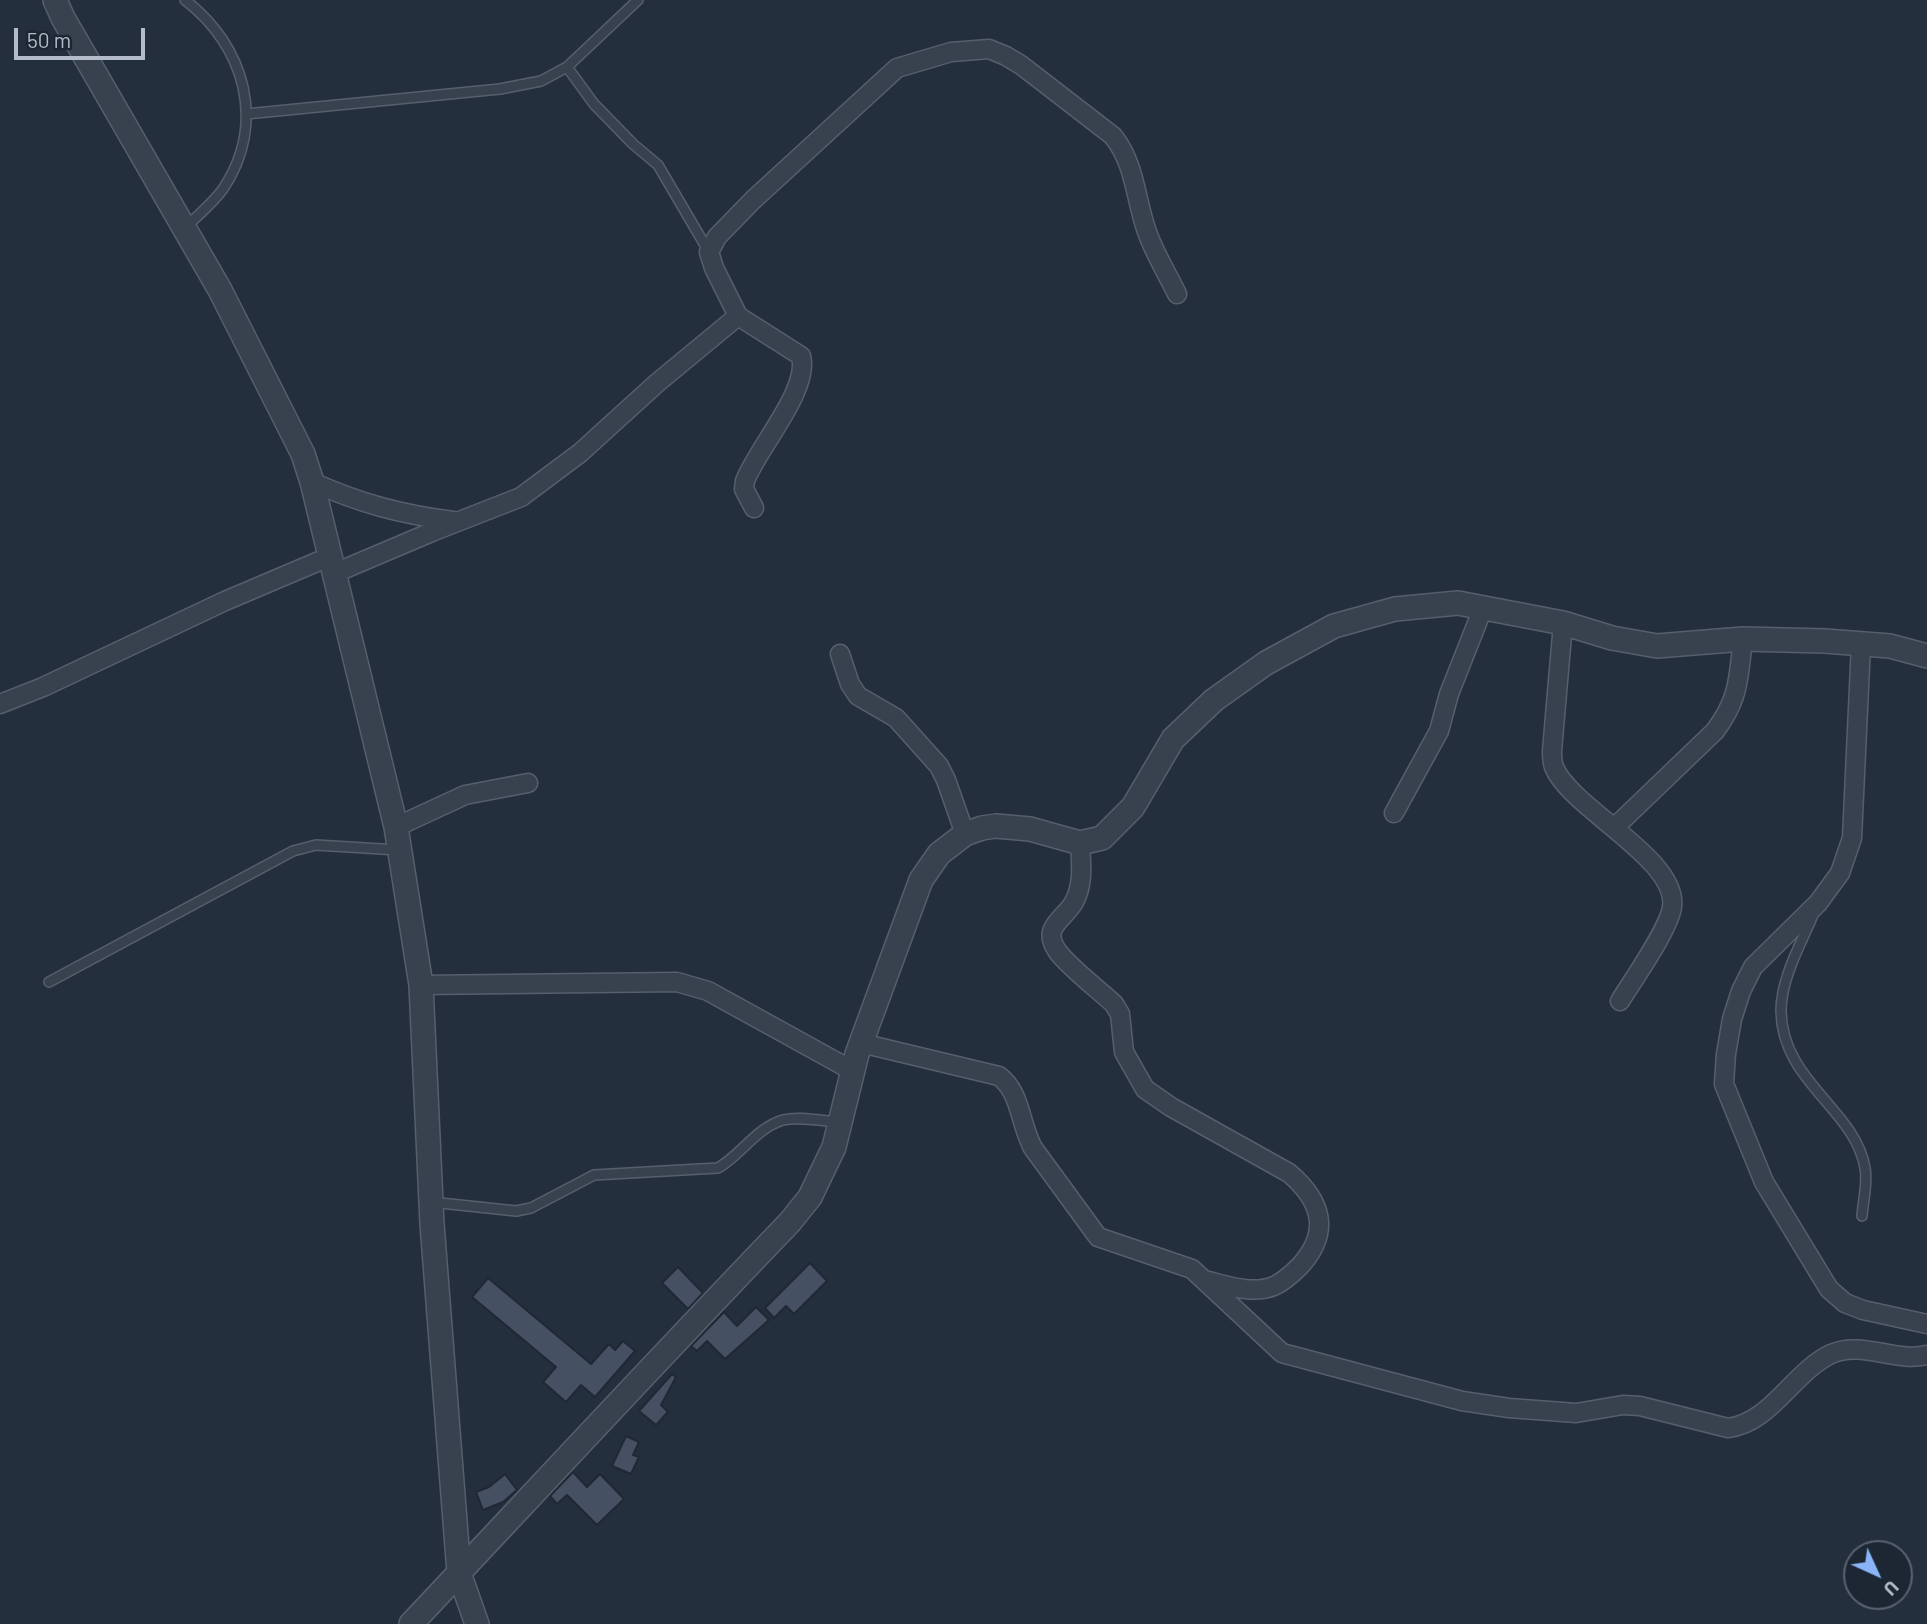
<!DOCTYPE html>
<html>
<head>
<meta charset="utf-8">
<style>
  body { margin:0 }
  #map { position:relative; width:1927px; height:1624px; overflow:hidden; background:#242f3e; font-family:Barlow,sans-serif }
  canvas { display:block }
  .north { position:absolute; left:1843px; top:1540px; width:70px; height:70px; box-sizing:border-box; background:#1d2633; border:2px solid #59626f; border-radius:50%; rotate:135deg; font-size:19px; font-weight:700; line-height:28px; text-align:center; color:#b4bcc9 }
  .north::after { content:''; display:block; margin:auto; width:24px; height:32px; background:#8ab4f8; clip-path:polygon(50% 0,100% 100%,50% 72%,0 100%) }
  .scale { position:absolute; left:14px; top:28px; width:131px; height:32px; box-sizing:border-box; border:4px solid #b4bcc9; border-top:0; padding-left:9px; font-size:21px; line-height:24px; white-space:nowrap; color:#b4bcc9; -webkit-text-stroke:5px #1d2633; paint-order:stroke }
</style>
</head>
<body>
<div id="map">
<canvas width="1927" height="1624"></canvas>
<div class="north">U</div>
<div class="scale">50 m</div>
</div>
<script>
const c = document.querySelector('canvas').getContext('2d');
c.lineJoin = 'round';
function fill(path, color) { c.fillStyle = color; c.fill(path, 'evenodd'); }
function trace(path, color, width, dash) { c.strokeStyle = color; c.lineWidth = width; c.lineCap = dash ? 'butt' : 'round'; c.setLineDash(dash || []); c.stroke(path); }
const building = new Path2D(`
  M810,1263l17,18 -33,33 -8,-8 -12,12 -9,-10z
  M678,1267l25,26 -15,16 -26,-26z
  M488,1278l103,86 18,-20 6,6 8,-9 12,10 -40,46 -14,-12 -15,17 -23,-20 13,-15 -84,-70z
  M756,1307l13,13 -44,39 -18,-18 -10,10 -6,-5 33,-34 13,14z
  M672,1374l4,3 -15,28 7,7 -12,13 -17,-14z
  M626,1436l13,6 -6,13 6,2 -8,17 -19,-8z
  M573,1472l14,15 13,-13 24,25 -27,26 -30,-30 -10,9 -7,-8z
  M505,1474l12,16 -14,12 -20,8 -7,-18 13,-5z`);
const service = new Path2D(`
  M185,0c60,46 82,123 38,189 -10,14 -25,26 -37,38
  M638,0l-71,67 27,37 39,40 25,21 51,87
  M246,114l254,-25 41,-8 26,-14
  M1813,915c-12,29 -32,63 -32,96 1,71 74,98 84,157 3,14 -2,33 -3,48
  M49,982l244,-131 23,-6 82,5
  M431,1202l85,9 15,-3 63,-33 124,-7c23,-13 38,-40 65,-48 16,-4 39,1 55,2`);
const minor = new Path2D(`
  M738,316l63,40c9,34 -43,91 -56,125l-1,8 10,19
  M312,482c50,22 88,32 141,39
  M335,573l99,-42 87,-34 59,-44 77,-70 81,-67 -24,-48 -5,-16 8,-15 36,-37 144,-132 54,-16 38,-3 17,7 15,9 92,71c22,28 22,60 33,93 7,22 21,44 31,65
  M1563,623l-11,128c0,5 0,11 2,16 16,41 125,92 118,140 -3,22 -39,73 -52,94
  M1861,644l-9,194 -12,35 -22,30 -65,64 -12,24 -9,28 -6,35 -2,30 40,98 65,107 16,14 18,7 64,14
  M840,654l10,30 8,12 38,22 43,48 7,14 19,54
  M0,704l43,-17 182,-86 106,-45
  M1394,813l45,-82 10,-37 34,-86
  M396,827l69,-32 63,-12
  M1615,827l100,-96c25,-34 23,-52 28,-92
  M1080,843c1,19 4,41 -6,59 -10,18 -34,25 -16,50 11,15 41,38 56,52l6,10 4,38 21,37 26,18 118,66c33,28 42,59 11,93 -7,7 -17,16 -26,20 -22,9 -48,-1 -70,-6
  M421,985l256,-3 31,9 145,80
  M861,1043l138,33c22,16 21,49 34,72l65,89 94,32 90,84 180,48 47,7 67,5 47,-8 17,1 88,22c43,-5 65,-56 103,-74 30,-14 66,9 96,1`);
const tertiary = new Path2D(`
  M55,0l8,18 157,272 83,164 9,28 84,345 25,158 11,239 27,349 18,51
  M411,1624c126,-134 251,-269 379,-402l20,-25 24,-50 23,-93 64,-174 18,-26 26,-20 17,-6 14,-2 34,3 50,14 22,-5 31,-31 40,-68 41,-39 52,-37 68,-37 61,-17 63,-6 105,20 49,15 45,8 86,-7 82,2 65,5 37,10`);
fill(building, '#455162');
trace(building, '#1f2835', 2);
trace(service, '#565f6c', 12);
trace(minor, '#565f6c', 21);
trace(tertiary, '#565f6c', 26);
trace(service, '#38414e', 9);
trace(minor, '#38414e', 18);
trace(tertiary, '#38414e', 23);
</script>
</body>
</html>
